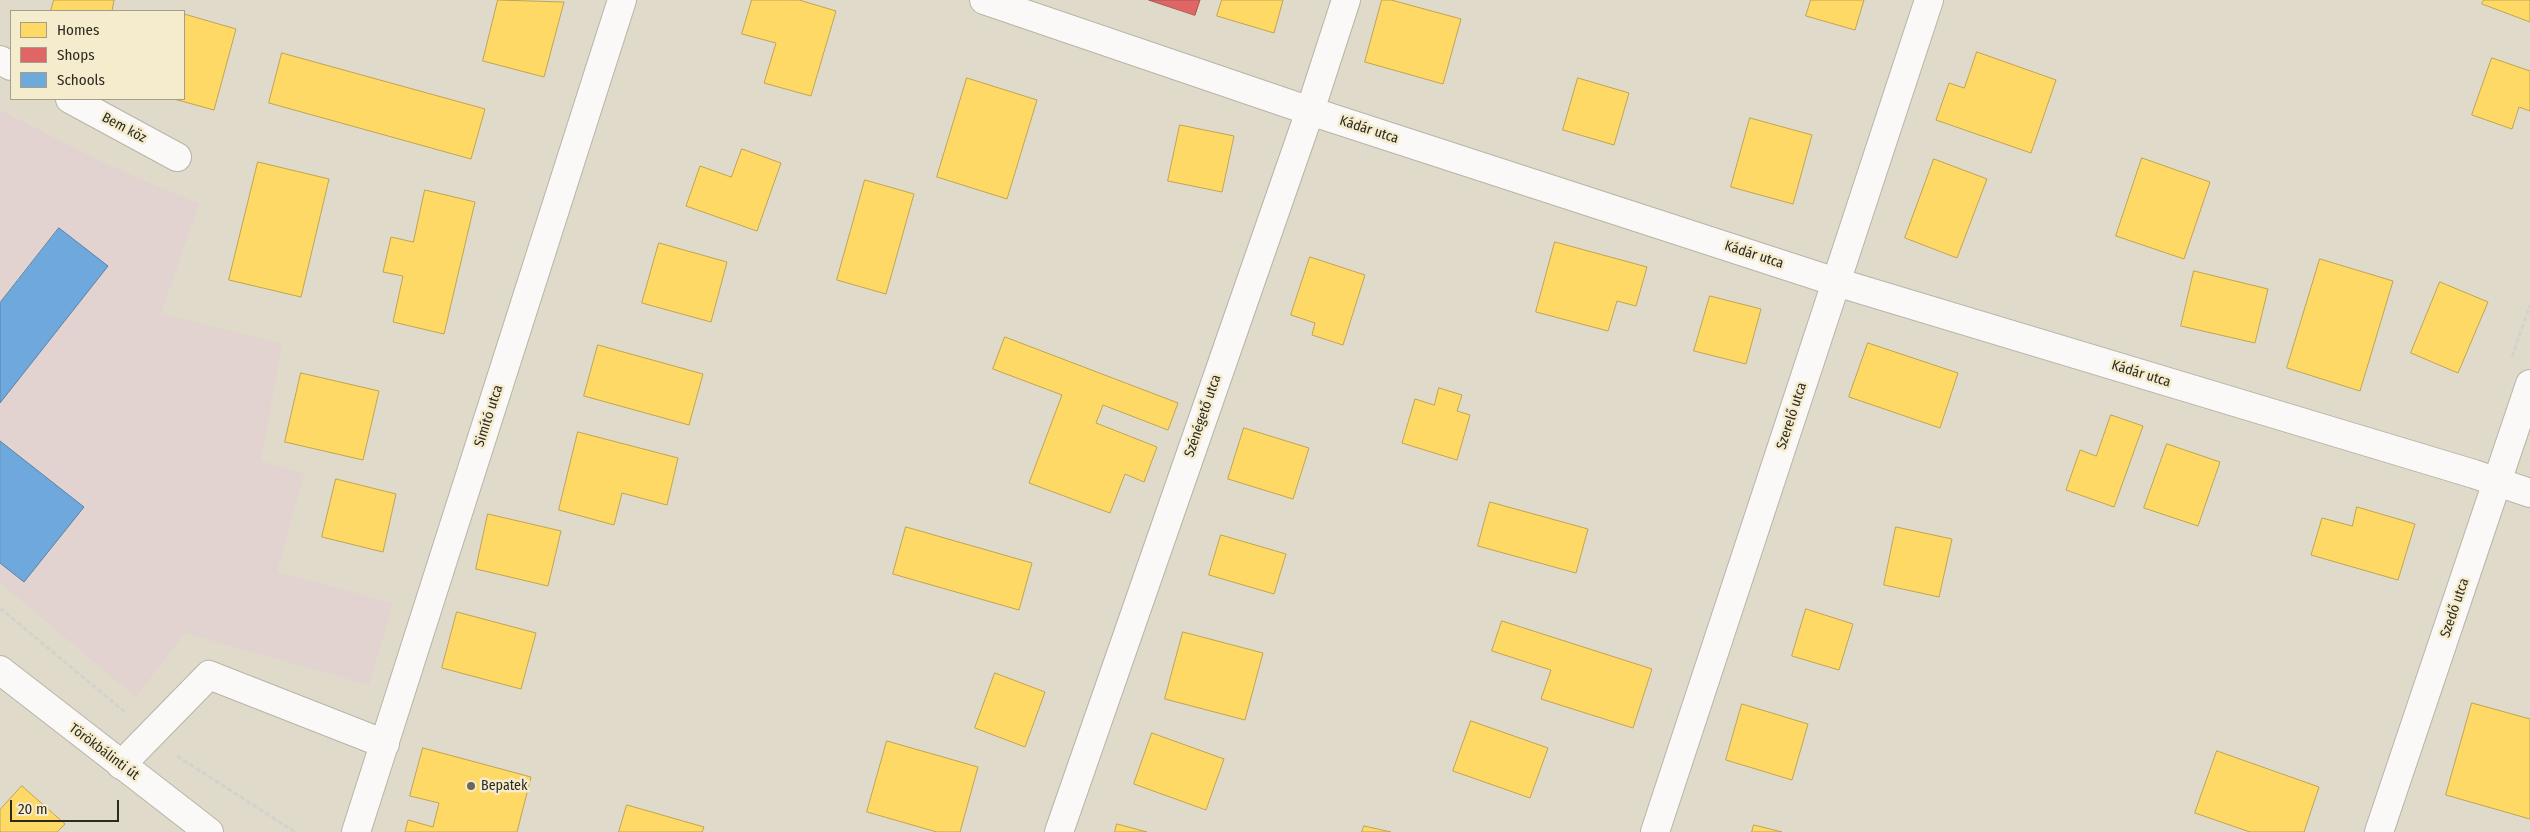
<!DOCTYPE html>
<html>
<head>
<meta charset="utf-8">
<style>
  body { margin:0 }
  #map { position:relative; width:2530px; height:832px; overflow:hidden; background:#dfdac9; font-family:"Fira Sans Condensed",sans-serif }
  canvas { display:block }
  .legend { position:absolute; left:10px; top:10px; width:175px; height:90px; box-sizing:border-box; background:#f5ecce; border:1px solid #a59e88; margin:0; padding:6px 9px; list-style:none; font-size:15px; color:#2d2a1f }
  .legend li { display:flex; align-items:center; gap:10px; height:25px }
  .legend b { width:25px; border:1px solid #a59e88 }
  .scale { position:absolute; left:10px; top:800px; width:109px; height:22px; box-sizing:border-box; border:2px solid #2d2a1f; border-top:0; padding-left:6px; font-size:15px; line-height:18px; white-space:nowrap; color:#2d2a1f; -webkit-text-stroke:4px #f5ecce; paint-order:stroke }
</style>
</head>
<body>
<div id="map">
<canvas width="2530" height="832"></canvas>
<ul class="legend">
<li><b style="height:14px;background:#ffd966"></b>Homes</li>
<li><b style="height:14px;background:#e06666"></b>Shops</li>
<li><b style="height:14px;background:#6fa8dc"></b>Schools</li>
</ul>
<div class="scale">20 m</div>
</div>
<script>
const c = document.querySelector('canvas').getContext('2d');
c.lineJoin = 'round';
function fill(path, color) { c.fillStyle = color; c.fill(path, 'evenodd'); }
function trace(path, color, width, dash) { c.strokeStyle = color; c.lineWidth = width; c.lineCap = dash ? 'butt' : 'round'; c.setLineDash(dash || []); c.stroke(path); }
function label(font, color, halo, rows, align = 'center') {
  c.font = font + ' "Fira Sans Condensed",sans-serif'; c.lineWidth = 5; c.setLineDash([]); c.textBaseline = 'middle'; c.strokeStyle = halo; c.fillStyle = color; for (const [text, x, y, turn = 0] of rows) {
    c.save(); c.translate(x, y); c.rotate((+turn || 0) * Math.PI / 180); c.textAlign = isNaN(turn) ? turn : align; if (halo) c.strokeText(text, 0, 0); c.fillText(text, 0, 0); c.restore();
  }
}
const education = new Path2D(`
  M0,110l110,56 89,38 -38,110 121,30 -21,117 43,13 -27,98 116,31 -24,82 -184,-52 -49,64 -136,-114z`);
const homes = new Path2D(`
  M54,0h60l-2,11h-61z
  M498,0l66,2 -20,75 -61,-16z
  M752,0h47l37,11 -25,85 -47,-13 12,-40 -34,-9z
  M1222,0h61l-9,33 -57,-17z
  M1382,0h9l70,19 -18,65 -78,-22z
  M1811,0h53l-9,30 -49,-14z
  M2484,0h46v22l-48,-18z
  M184,14l52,15 -22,81 -40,-11h10z
  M1977,52l79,28 -25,73 -95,-33 13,-37 15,5z
  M282,53l203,56 -14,50 -202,-56z
  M2492,58l38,13v40l-11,-4 -7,22 -40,-14z
  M967,78l70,22 -30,99 -70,-22z
  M1578,78l51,15 -15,52 -51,-15z
  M1750,118l62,17 -19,69 -62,-17z
  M1180,125l54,11 -12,56 -54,-11z
  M742,149l39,14 -24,68 -71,-25 14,-40 31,11z
  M2142,158l68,24 -26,77 -68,-23z
  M1934,159l53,20 -30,79 -52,-20z
  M258,162l71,17 -28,118 -72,-17z
  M865,180l49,14 -28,100 -49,-14z
  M425,190l50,12 -31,132 -51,-12 10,-46 -20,-4 8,-35 22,5z
  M1555,242l92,25 -11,39 -19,-5 -9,30 -72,-19z
  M659,243l68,19 -16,60 -69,-19z
  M1310,257l55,18 -22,70 -31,-10 3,-12 -24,-8z
  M2320,259l73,22 -33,110 -73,-23z
  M2194,271l74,18 -13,54 -74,-17z
  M2440,282l48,20 -30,71 -47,-20z
  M1710,296l51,13 -15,55 -52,-13z
  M1005,337l173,66 -10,27 -65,-25 -7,18 61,24 -13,35 -19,-8 -15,39 -81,-30 33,-88 -69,-26z
  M1868,343l90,30 -18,55 -91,-31z
  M598,345l105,29 -14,51 -105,-29z
  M301,373l78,18 -16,69 -78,-18z
  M1439,388l23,7 -5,16 13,4 -13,45 -55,-17 13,-44 19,6z
  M2111,415l32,11 -29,81 -48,-17 14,-40 16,6z
  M1244,428l65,20 -16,51 -65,-20z
  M578,432l100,26 -11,47 -45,-12 -8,32 -55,-15z
  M2167,444l53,18 -22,64 -54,-18z
  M336,479l60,15 -13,58 -61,-15z
  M1490,502l98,27 -12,44 -98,-27z
  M2357,507l58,17 -17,56 -87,-25 11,-37 30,8z
  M488,514l73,17 -13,55 -72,-17z
  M906,527l126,36 -13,47 -126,-36z
  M1896,527l56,12 -13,58 -55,-12z
  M1221,535l65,19 -12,40 -65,-19z
  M1806,609l47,15 -14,46 -47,-14z
  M457,612l79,21 -15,56 -79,-21z
  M1502,621l150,48 -19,59 -92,-29 10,-29 -59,-19z
  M1183,632l80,21 -18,67 -80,-21z
  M995,673l50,19 -20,55 -50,-19z
  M2472,703l58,16v100l-84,-24z
  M1742,704l66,20 -16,56 -66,-20z
  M1471,721l77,27 -18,50 -77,-27z
  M1152,733l72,26 -18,51 -72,-26z
  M887,741l91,26 -18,65h-23l-70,-20z
  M423,748l108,29 -14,55h-112l3,-12 25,7 6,-24 -29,-7z
  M2217,751l102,36 -15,45h-54l-55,-19z
  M22,786l43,38 -8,8h-57v-22z
  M627,805l77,22 -2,5h-83z
  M1117,824l30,8h-32z
  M1754,825l28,7h-30z
  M1364,826l27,6h-29z`);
const shops = new Path2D(`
  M1149,0h51l-5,15z`);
const schools = new Path2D(`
  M59,228l49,38 -108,137v-100z
  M0,441l84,66 -60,75 -24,-19z`);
const path = new Path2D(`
  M2512,357l18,-52
  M0,608l126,105
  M177,756l118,76`);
const minor = new Path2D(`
  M984,0l326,111 526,171 638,192 56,19
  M0,60l11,6
  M70,99l107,58
  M121,765l88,-90 176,69
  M356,832l266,-832
  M1059,832l251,-721 36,-111
  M1655,832l274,-832
  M2379,832l151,-448`);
const major = new Path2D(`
  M0,670l209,162`);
const markers = [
  [471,786,5,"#6b685a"]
];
const streetNames = [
  ["Bem köz",124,128,28],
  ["Kádár utca",1369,130,18],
  ["Kádár utca",1754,255,18],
  ["Kádár utca",2141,374,17],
  ["Simító utca",489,416,-72],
  ["Szénégető utca",1203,416,-71],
  ["Szerelő utca",1792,416,-72],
  ["Szedő utca",2455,608,-71],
  ["Törökbálinti út",104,752,37]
];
const poiNames = [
  ["Bepatek",481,786]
];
fill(education, '#e3d3d0');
fill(homes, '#ffd966');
trace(homes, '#c0a451', 1);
fill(shops, '#e06666');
trace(shops, '#aa5451', 1);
fill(schools, '#6fa8dc');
trace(schools, '#5b82a3', 1);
trace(minor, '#b8b4a7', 30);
trace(major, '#b8b4a7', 30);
trace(path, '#d3d2cd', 3, [5, 2.5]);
trace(minor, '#faf9f7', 28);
trace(major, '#faf9f7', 28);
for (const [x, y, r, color] of markers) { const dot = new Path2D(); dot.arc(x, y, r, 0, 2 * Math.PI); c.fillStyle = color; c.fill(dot); trace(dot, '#f5ecce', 2); }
label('14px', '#2d2a1f', '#f5ecce', streetNames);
label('14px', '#2d2a1f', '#f5ecce', poiNames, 'left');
</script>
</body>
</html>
